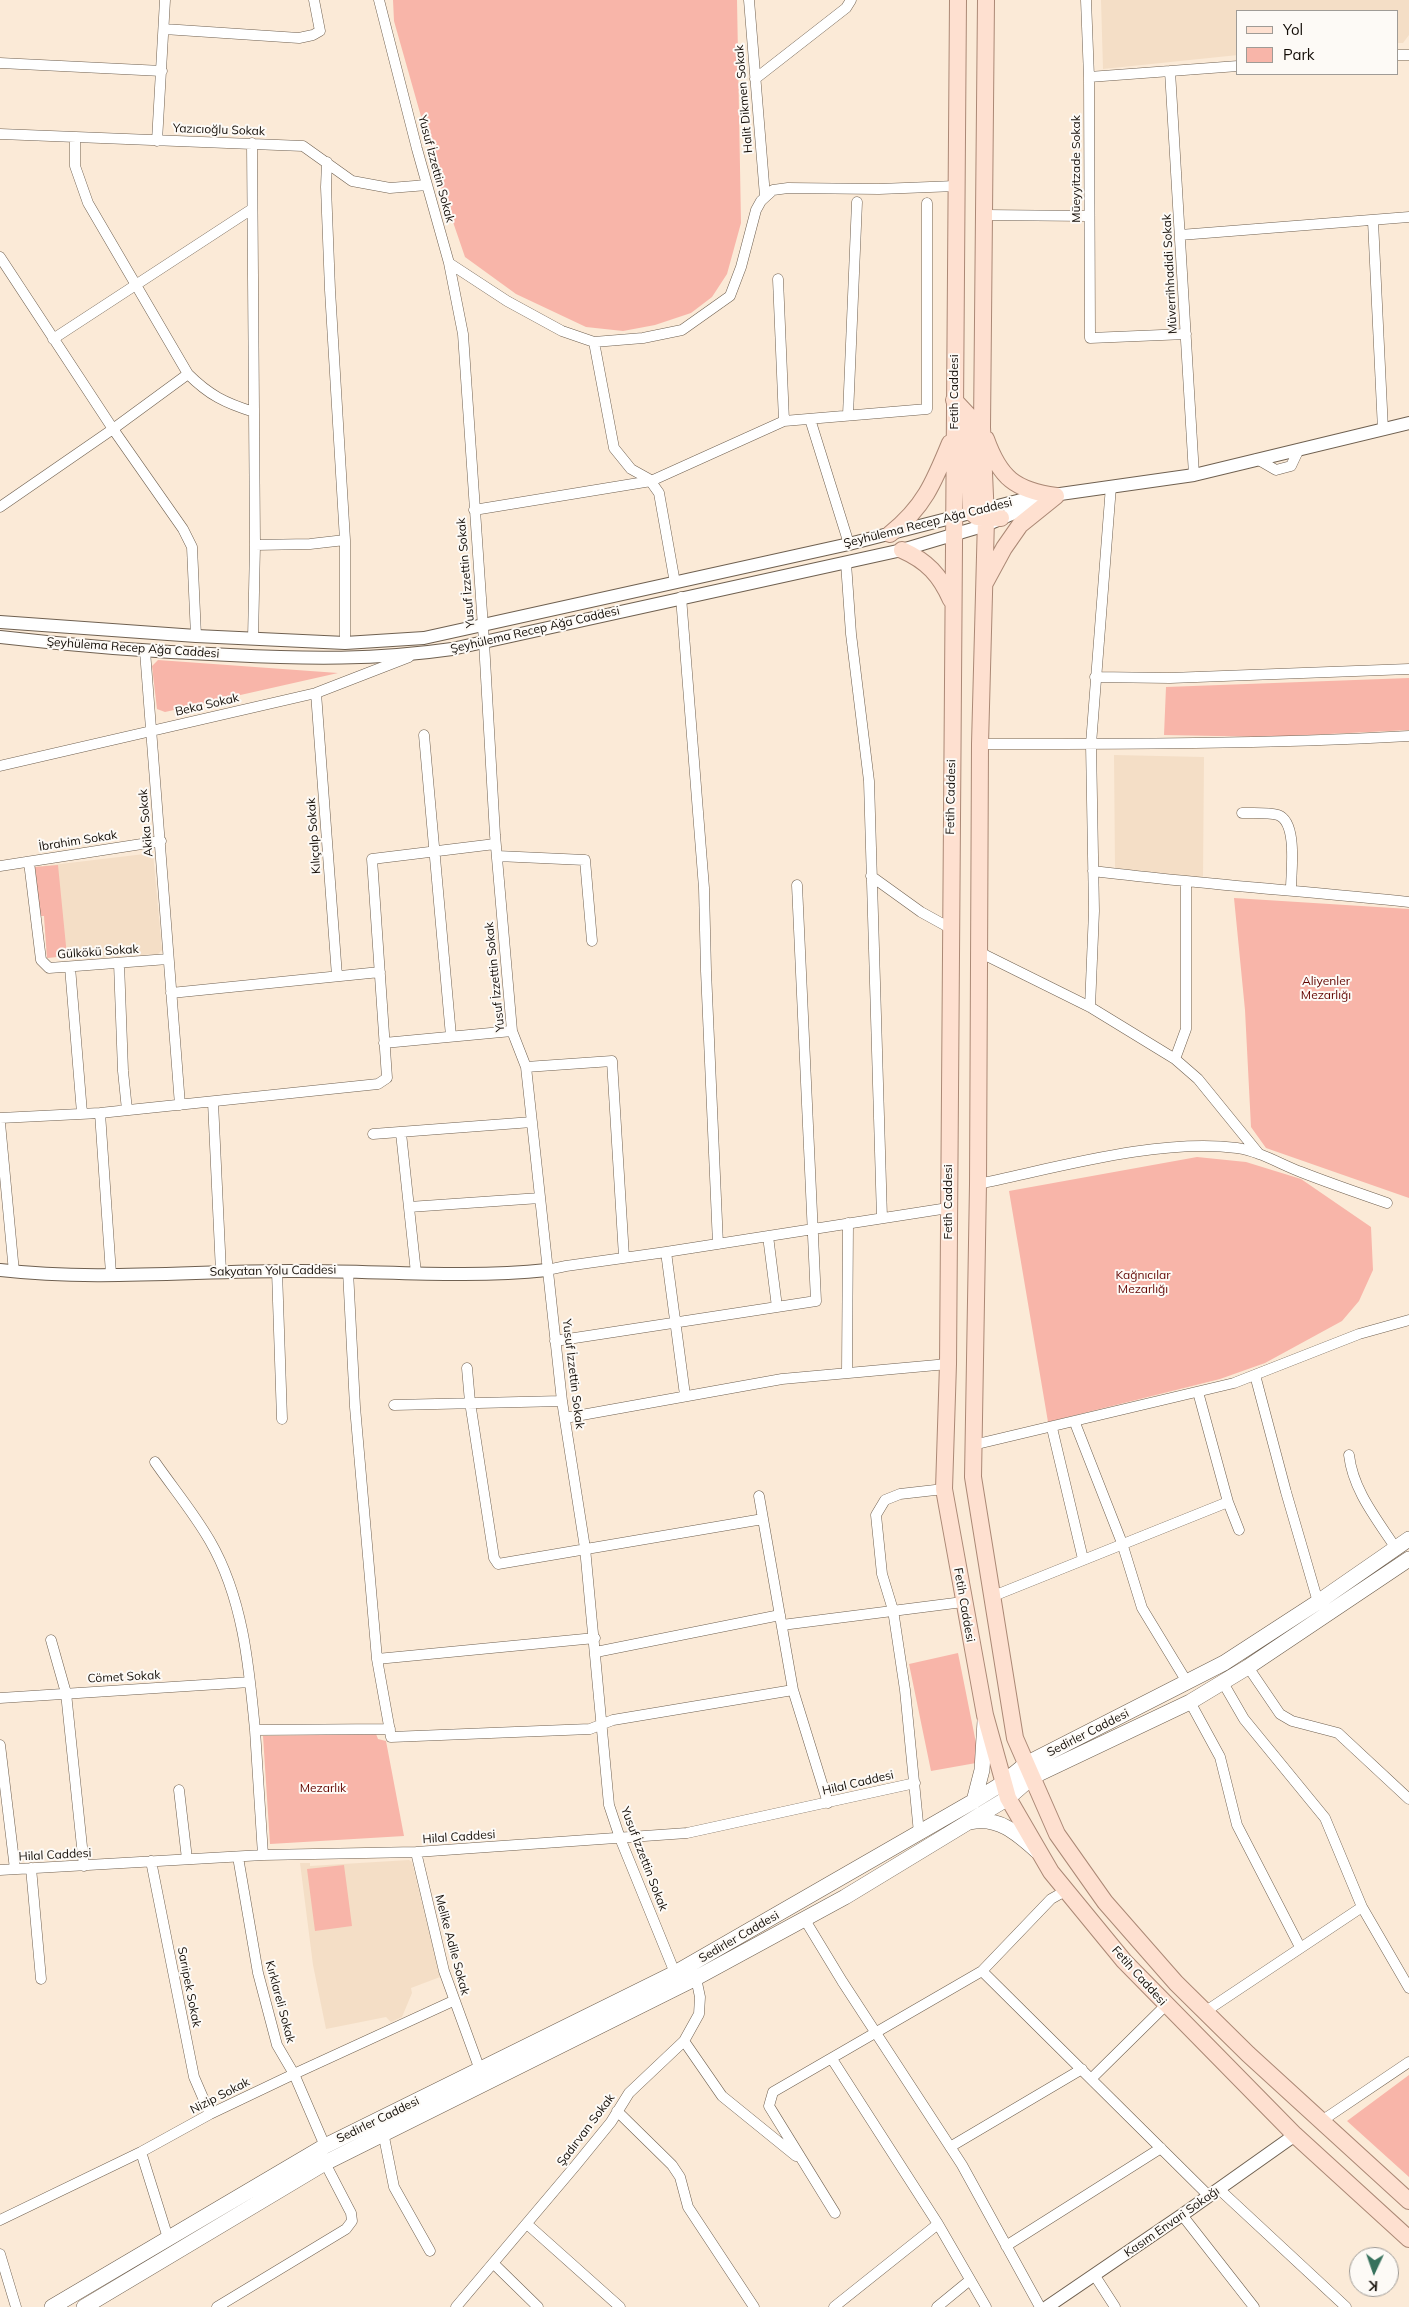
<!DOCTYPE html>
<html>
<head>
<meta charset="utf-8">
<style>
  body { margin:0 }
  #map { position:relative; width:1409px; height:2307px; overflow:hidden; background:#fbead7; font-family:Mulish,sans-serif }
  canvas { display:block }
  .legend { position:absolute; left:1236px; top:10px; width:162px; height:65px; box-sizing:border-box; background:#fdfaf6; border:1px solid #9f9b96; margin:0; padding:6px 9px; list-style:none; font-size:15px; color:#130d07 }
  .legend li { display:flex; align-items:center; gap:10px; height:25px }
  .legend b { width:25px; border:1px solid #9f9b96 }
  .north { position:absolute; left:1349px; top:2247px; width:50px; height:50px; box-sizing:border-box; background:#fdfaf6; border:1px solid #9f9b96; border-radius:50%; rotate:183deg; font-size:14px; font-weight:700; line-height:20px; text-align:center; color:#130d07 }
  .north::after { content:''; display:block; margin:auto; width:18px; height:22px; background:#36715c; clip-path:polygon(50% 0,100% 100%,50% 72%,0 100%) }
</style>
</head>
<body>
<div id="map">
<canvas width="1409" height="2307"></canvas>
<ul class="legend">
<li><b style="height:6px;background:#fee0d0"></b>Yol</li>
<li><b style="height:14px;background:#f8b5a9"></b>Park</li>
</ul>
<div class="north">K</div>
</div>
<script>
const c = document.querySelector('canvas').getContext('2d');
c.lineJoin = 'round';
function fill(path, color) { c.fillStyle = color; c.fill(path, 'evenodd'); }
function trace(path, color, width, dash) { c.strokeStyle = color; c.lineWidth = width; c.lineCap = dash ? 'butt' : 'round'; c.setLineDash(dash || []); c.stroke(path); }
function label(font, color, halo, rows, align = 'center') {
  c.font = font + ' Mulish,sans-serif'; c.lineWidth = 4; c.setLineDash([]); c.textBaseline = 'middle'; c.strokeStyle = halo; c.fillStyle = color; for (const [text, x, y, turn = 0] of rows) {
    c.save(); c.translate(x, y); c.rotate((+turn || 0) * Math.PI / 180); c.textAlign = isNaN(turn) ? turn : align; if (halo) c.strokeText(text, 0, 0); c.fillText(text, 0, 0); c.restore();
  }
}
const built = new Path2D(`
  M1101,0h308v35l-6,8h-5v-32h-160v44l-135,14z
  M1114,755l90,2 -1,121 -88,-10z
  M153,853l9,97 -4,4 -91,6v-4l-20,2 -3,-42h-4l-5,-49z
  M409,1860l3,2 28,115 -29,11 1,5 -10,24 -11,5 -5,-5 -60,12 -13,-64 -13,-102h10v3z`);
const green = new Path2D(`
  M393,0h344l4,223 -14,51 -15,23 -21,16 -36,12 -32,6 -37,-4 -70,-33 -51,-37 -24,-70 -47,-166z
  M158,660l180,13 -173,39 -8,-3 -5,-43z
  M1409,678v52l-140,7 -105,-2 2,-48z
  M58,865l9,91 -20,2 -3,-42h-4l-5,-49z
  M1234,898l175,11v289l-143,-50 -15,-21 -6,-117z
  M1197,1157l49,5 55,17 70,48 2,43 -14,31 -17,20 -77,42 -45,16 -172,43 -39,-231z
  M958,1653l19,95 -1,15 -45,8 -22,-107z
  M376,1734l2,5 8,2 18,95 -134,8 -7,-108z
  M344,1865l8,61 -37,5 -8,-62z
  M1409,2075v102l-62,-56z`);
const minor = new Path2D(`
  M379,0l38,149 32,114 14,71 21,308 11,193 17,196 14,36 36,334 23,147 24,257 11,33 55,135 21,5 4,19 -1,17 -15,27 -55,52 -18,29 -35,43 -120,142
  M749,0l16,196
  M1086,0l3,77 1,261 96,-4
  M164,29l135,9 14,-3 7,-4 -6,-31
  M1398,55h11
  M0,63l162,8
  M1170,71l24,404
  M1089,77l149,-11
  M755,79l91,-71 5,-8
  M0,134l303,12 49,35 38,7 37,-3
  M75,137v29l13,37 100,171c21,21 37,29 66,38
  M157,141l8,-141
  M252,143l3,402 -2,94
  M327,162l-1,25 4,103 15,250v103
  M985,215l103,1
  M1373,221l10,209
  M1180,235l229,-18
  M0,257l113,172 70,100 9,18 4,89
  M449,263l58,38 55,30 32,11 49,-4 39,-8 48,-34 11,-29 15,-57 5,-9 12,-11 15,-2 91,1 77,-3
  M778,279l6,142
  M53,339l199,-130
  M594,342l20,106 17,21 18,10 10,14 16,90
  M848,415l9,-213
  M810,419l39,125
  M1257,459l19,11 15,-4 8,-17
  M0,507l113,-78 75,-55
  M474,510l177,-29 133,-60 143,-12v-206
  M255,545l55,-1 35,-4
  M846,563l5,71 18,147 13,437
  M681,597l23,291 2,83 12,273
  M145,651l35,454
  M1095,677l75,1 239,-9
  M316,693l21,283
  M424,735l27,301
  M980,744c143,0 286,0 429,-8
  M0,766l316,-73 93,-36
  M1242,813c11,0 26,-1 36,2 20,7 13,57 13,74
  M497,856l88,4 7,81
  M29,862l12,98 8,8 119,-9
  M0,866l161,-25
  M1093,871c105,13 211,20 316,31
  M871,876l50,36 29,16
  M979,952l111,55 85,52 23,20 61,75
  M119,963l4,108 4,39
  M70,967l12,146
  M171,993l209,-21
  M1090,1007l4,-96 -3,-167 20,-258
  M384,1043l128,-12
  M1175,1059l11,-30v-146
  M526,1067l86,-6 12,196
  M213,1102l8,170
  M100,1113l11,161
  M0,1118l100,-5 278,-29 9,-6 -15,-219 123,-15
  M0,1123l14,149
  M401,1133l15,140
  M373,1134l159,-12
  M978,1184c78,-16 180,-46 259,-36 22,3 43,16 64,24 28,11 57,21 86,31
  M409,1207l131,-9
  M768,1236l9,71
  M666,1252l19,143
  M547,1270l19,-4 100,-14 282,-44
  M277,1271l5,148
  M348,1271l7,136 22,252 14,78 199,-8 23,-9 180,-30
  M555,1341l261,-40 -19,-416
  M467,1368l3,34 24,156 4,6 265,-45
  M847,1373l1,-150
  M1255,1375l31,117 32,110 4,4
  M1198,1392l30,110 11,28
  M394,1405l168,-4
  M565,1418l217,-39 166,-15
  M1075,1423l47,120 20,65 45,74
  M1052,1428l31,131
  M973,1445l261,-62 125,-49 50,-14
  M1349,1455c4,35 27,63 46,92
  M155,1462c18,26 39,51 55,79 33,57 39,125 45,189l135,-1
  M759,1496l34,194 35,113
  M991,1597l237,-95
  M782,1625l181,-23
  M51,1640l15,53 18,173
  M596,1652l184,-37
  M377,1659l218,-21
  M1248,1667l32,47 12,7 46,12 71,66
  M1222,1681l22,38 81,99 37,89 47,81
  M0,1698l250,-16
  M1190,1702l30,55 17,68 63,122
  M255,1730l8,125
  M0,1745l15,124
  M179,1790l8,69
  M919,1833l-14,-143 -12,-80 -11,-36 -6,-59 9,-15 15,-6 44,-5
  M416,1852l28,119 36,99
  M238,1857l20,116 19,72 17,29 31,72
  M151,1861l43,216 16,37
  M31,1868l10,111
  M0,1870l263,-15 153,-3 271,-19 228,-50
  M805,1920l37,61 120,184 78,142
  M982,1971l227,225
  M1206,2011l156,-104
  M684,2041l38,55 74,60
  M832,2059l106,165 48,83
  M1092,2078l74,-73
  M617,2111l55,54 8,12 8,30 66,100
  M1323,2120l86,-58
  M383,2132l11,55 36,64
  M950,2147l132,-78
  M141,2152l27,86
  M1219,2189l127,118
  M835,2213l-66,-107 4,-14 209,-121 69,-72 16,-9
  M1182,2215l72,92
  M0,2220l141,-68 69,-38 84,-40 159,-73
  M527,2224l93,83
  M1006,2246l155,-98
  M0,2254l16,53
  M493,2263l45,44
  M1095,2276l20,31
  M217,2307l129,-78 6,-8 -1,-8 -26,-50
  M834,2307l104,-83
  M937,2307l33,-27`);
const tertiary = new Path2D(`
  M0,622l196,14 149,7 79,-5 425,-94 176,-45 169,-24 215,-52
  M0,637c77,9 153,15 230,18 77,4 146,5 222,-6l450,-99 84,-25 56,-24
  M0,1270c95,11 193,1 289,1 85,-1 172,8 258,-1
  M1047,2307l135,-92 113,-80`);
const secondary = new Path2D(`
  M974,1801l8,-31 3,-49
  M970,1822c28,-6 47,11 67,29
  M52,2307l273,-161 350,-173 299,-172 29,-18 23,-19 198,-101 94,-61 91,-63
  M84,2307l241,-144 371,-185 149,-81 163,-99 24,-21 158,-75 58,-35 161,-108`);
const primary = new Path2D(`
  M958,0l-10,1364 -4,125 41,226 23,83 43,74 73,89 171,174 114,104
  M986,0l-4,427 4,92 -6,225 -2,440 -5,293 42,261 42,96 48,68 71,81 72,71 161,147
  M954,400l14,15 3,97 6,5 24,1
  M986,439c14,39 29,51 70,57
  M890,534c34,-27 44,-52 60,-91
  M902,550c25,11 38,25 49,50
  M985,583l19,-35 16,-23 36,-29`);
const streetNames = [
  ["Halit Dikmen Sokak",744,99,-95],
  ["Yazıcıoğlu Sokak",219,130,2],
  ["Yusuf İzzettin Sokak",436,169,75],
  ["Müeyyitzade Sokak",1076,169,-90],
  ["Müverrihhadidi Sokak",1170,274,-93],
  ["Fetih Caddesi",954,392,-90],
  ["Şeyhülema Recep Ağa Caddesi",928,523,-14],
  ["Yusuf İzzettin Sokak",466,573,-95],
  ["Şeyhülema Recep Ağa Caddesi",535,630,-13],
  ["Şeyhülema Recep Ağa Caddesi",133,648,4],
  ["Beka Sokak",207,705,-13],
  ["Fetih Caddesi",951,797,-89],
  ["Akika Sokak",146,823,-95],
  ["Kılıçalp Sokak",314,836,-94],
  ["İbrahim Sokak",78,841,-9],
  ["Gülkökü Sokak",98,952,-4],
  ["Yusuf İzzettin Sokak",495,977,-96],
  ["Fetih Caddesi",948,1202,-90],
  ["Sakyatan Yolu Caddesi",273,1271,-1],
  ["Yusuf İzzettin Sokak",573,1374,83],
  ["Fetih Caddesi",964,1605,80],
  ["Cömet Sokak",124,1677,-3],
  ["Sedirler Caddesi",1088,1733,-27],
  ["Hilal Caddesi",858,1783,-13],
  ["Hilal Caddesi",459,1837,-4],
  ["Hilal Caddesi",55,1855,-3],
  ["Yusuf İzzettin Sokak",644,1859,69],
  ["Sedirler Caddesi",739,1937,-30],
  ["Melike Adile Sokak",452,1945,75],
  ["Fetih Caddesi",1139,1976,48],
  ["Sarıipek Sokak",189,1987,79],
  ["Kırklareli Sokak",280,2002,75],
  ["Nizip Sokak",220,2096,-27],
  ["Sedirler Caddesi",378,2120,-26],
  ["Şadırvan Sokak",586,2130,-53],
  ["Kasım Envari Sokağı",1172,2222,-35]
];
const parkNames = [
  ["Aliyenler",1326,981],
  ["Mezarlığı",1326,995],
  ["Kağnıcılar",1143,1275],
  ["Mezarlığı",1143,1289],
  ["Mezarlık",323,1788]
];
fill(built, '#f4dec6');
fill(green, '#f8b5a9');
trace(minor, '#6f6050', 11);
trace(tertiary, '#6f6050', 14);
trace(secondary, '#6f6050', 16);
trace(primary, '#ab8875', 18);
trace(minor, '#fff', 10);
trace(tertiary, '#fff', 12);
trace(secondary, '#fff', 15);
trace(primary, '#fee0d0', 16);
label('12px', '#130d07', '#fdfaf6', streetNames);
label('12px', '#610400', '#fdfaf6', parkNames);
</script>
</body>
</html>
